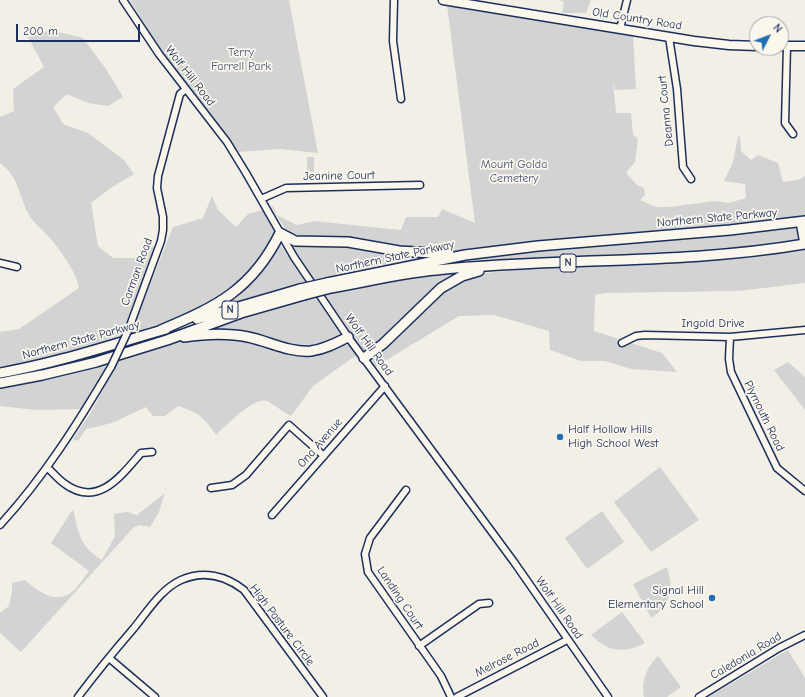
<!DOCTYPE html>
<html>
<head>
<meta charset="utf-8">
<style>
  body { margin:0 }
  #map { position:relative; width:805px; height:697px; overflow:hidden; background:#f2efe6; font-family:"Comic Neue",sans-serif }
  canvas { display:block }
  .north { position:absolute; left:749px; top:16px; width:40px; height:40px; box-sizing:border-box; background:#fbf7ec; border:1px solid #a1a7b3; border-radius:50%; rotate:48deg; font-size:11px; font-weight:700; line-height:16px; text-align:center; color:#1b2f5e }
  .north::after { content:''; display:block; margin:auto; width:14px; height:18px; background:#1f6fb2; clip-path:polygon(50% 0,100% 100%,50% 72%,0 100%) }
  .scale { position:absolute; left:16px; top:24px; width:124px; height:18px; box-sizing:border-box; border:2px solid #1b2f5e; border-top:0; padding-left:5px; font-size:12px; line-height:14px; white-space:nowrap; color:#1b2f5e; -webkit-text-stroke:3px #fbf7ec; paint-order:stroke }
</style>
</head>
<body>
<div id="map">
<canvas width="805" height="697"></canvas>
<div class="north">N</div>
<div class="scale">200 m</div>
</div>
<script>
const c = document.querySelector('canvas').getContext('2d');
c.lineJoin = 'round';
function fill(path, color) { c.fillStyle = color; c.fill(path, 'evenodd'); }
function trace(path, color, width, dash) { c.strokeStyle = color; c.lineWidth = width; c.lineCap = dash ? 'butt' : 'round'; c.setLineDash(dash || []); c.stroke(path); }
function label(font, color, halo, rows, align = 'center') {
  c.font = font + ' "Comic Neue",sans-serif'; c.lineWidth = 3.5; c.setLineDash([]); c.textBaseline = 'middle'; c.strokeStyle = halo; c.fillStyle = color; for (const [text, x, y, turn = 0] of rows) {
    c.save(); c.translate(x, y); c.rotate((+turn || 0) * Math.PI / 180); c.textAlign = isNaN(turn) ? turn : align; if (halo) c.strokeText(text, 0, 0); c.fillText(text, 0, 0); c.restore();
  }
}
const green = new Path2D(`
  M130,0h159l29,153 -38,-4 -42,3 -77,-101z
  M559,0h32l-5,13h-24l2,-11z
  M447,5l90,13 96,17 3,54 -21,1 -2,-10 3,33h15l2,21 5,5 -3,23 -9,11 11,12 7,3 1,7 -5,5 16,7h13l46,-6 14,2 17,-5 -1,-14 -21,-3 9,-19 5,-26 2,1 1,14 10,9 7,-5 20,8 5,19 15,-2 7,-4v41l-63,8 -215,17 -71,10 -28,-1 -138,-14 -19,-31h2l4,9 20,10 17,-4 87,9 5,-13h32l4,-8 33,14z
  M50,30l33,8 23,31 17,28 -15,9 -20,-3 -21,-9 -14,13 10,17 25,9 36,27 10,14 -22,13 -21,16 7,43 15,12h22l21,-13 -36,93 -80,24 -40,6v-36l19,-3 60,-41c-1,-14 -21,-41 -31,-52 -6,-7 -14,-13 -19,-21 -11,-20 -9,-37 -29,-52v-46l14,-6 -1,-22 31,-22 -16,-30z
  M307,157h7v15h-7z
  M212,196l6,14 18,17 12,-13 15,-4 12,23v5l-27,39 -33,27 -40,17 -26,6 -20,10 44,-110 30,-9z
  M794,227l4,1 2,8c-6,8 -19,6 -27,11l-386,27 50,-12 62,-8z
  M279,243l28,40 -93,27z
  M313,243h31l91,14 -77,16 -2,-2 -44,11 -19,-32 3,-4z
  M805,247v36l-66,8 -134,2 -10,2 -1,36 68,22 15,19 -46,-3 -26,-8h-24l-31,-11 -1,-19 -55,-16 -35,1 -84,51 -4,-5v-4l68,-67 36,-17 62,-6 149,-7 56,-5z
  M471,269c-40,20 -65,62 -105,82l-3,-1 -41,-56 75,-16z
  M316,296l25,38 -9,9 -29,6 -96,-16 -3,-4 64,-22z
  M193,338l51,1 52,14 48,-10 1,2h4l9,12 -1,2 -2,-3 -42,30 -22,30c-6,-3 -21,-14 -24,-15 -14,-4 -41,25 -51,34 -13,-19 -17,-22 -38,-29l-13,10h-12l-7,-9 -34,16 -26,6 -8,12 -5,-2 20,-30 27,-52 27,-5 30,-11z
  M109,362l-26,47 -47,1 -36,-4v-21l80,-16 2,2z
  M788,362l17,15v33l-31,-40z
  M660,467l39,53 -48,32 -37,-50z
  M165,493l-6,19 -9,15 -11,-2 -6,3 -112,124 -21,-19v-20l9,-7 3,-14v-9l13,-3c12,11 32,26 48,11 6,-5 11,-14 16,-20l-38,-28 22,-34c6,25 6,37 29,51l13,-24 -1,-22 13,-2 10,3z
  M602,511l22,31 -37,27 -22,-31z
  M667,567c7,21 4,38 -16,51l-18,-34z
  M622,612l23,31c-21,11 -37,9 -54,-8z
  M788,650l17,28v19h-97z
  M658,656l23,31 -14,10h-23c-3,-16 2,-29 14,-41z`);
const minor = new Path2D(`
  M123,0l36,54 68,88 19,31 48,84 54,80 166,225 94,135
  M394,0l-1,41 8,58
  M620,29l7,-29
  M669,37l8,52 6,78 8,12
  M787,46l-2,77 8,11
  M261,199l25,-11 134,-3
  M0,263l17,4
  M128,331l33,-90 2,-11v-13l-6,-29 1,-12 22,-82 6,-5
  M730,337l-1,22 2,13 46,96 28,23
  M622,343l14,-7 9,-1 85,2 75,-7
  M47,467c6,6 12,13 18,17 33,24 56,-8 76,-31l11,-1
  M211,488l21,-3 14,-10 43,-50 35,31
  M406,490l-36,48 -5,16 3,18 73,104 10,21
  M272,515l113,-129
  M0,525c44,-48 78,-102 111,-158
  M419,646l60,-42 10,-1
  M109,658l46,39
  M78,697c18,-24 37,-47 56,-69 13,-16 27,-39 47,-48 23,-10 45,-4 63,10l79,107
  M457,697l110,-57
  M699,697l80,-49 26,-13`);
const major = new Path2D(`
  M443,0l251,41 35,4 28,1
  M781,46h24`);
const highway = new Path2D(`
  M801,222l4,22
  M327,283l138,-28 73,-9 192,-16 75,-9
  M331,288c35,-6 70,-15 105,-18 123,-13 247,-5 369,-26
  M197,319l103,-30
  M161,330c55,-23 91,-40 119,-97l15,8 53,1 51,9 50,3
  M184,337c21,-3 44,-4 64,0 20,4 42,16 63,14 14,-2 25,-8 37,-14
  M364,358l19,-14 58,-56 21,-12 17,-5
  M0,373c57,-10 110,-28 166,-44
  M0,383l42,-8 54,-13 71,-22 74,-27 63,-18`);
const minorBridge = new Path2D(`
  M111,367l17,-36`);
const highwayBridge = new Path2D(`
  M300,289l27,-6
  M304,295l27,-7`);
const markers = [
  [560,437,4,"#1f6fb2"],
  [712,598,4,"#1f6fb2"]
];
const shields = [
  [568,263,16],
  [230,310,16]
];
const shieldNames = [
  ["N",568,263],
  ["N",230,310]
];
const streetNames = [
  ["Old Country Road",637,19,9],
  ["Wolf Hill Road",190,76,52],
  ["Deanna Court",666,111,-96],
  ["Jeanine Court",339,176,-1],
  ["Northern State Parkway",717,218,-5],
  ["Northern State Parkway",395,257,-12],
  ["Carman Road",137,272,-70],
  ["Ingold Drive",713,324],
  ["Northern State Parkway",81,340,-15],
  ["Wolf Hill Road",369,345,54],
  ["Plymouth Road",764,416,64],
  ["Ona Avenue",320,443,-49],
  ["Landing Court",400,598,56],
  ["Wolf Hill Road",559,608,55],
  ["High Pasture Circle",282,625,53],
  ["Caledonia Road",746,656,-31],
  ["Melrose Road",507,658,-27]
];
const parkNames = [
  ["Terry",241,53],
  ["Farrell Park",241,67],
  ["Mount Golda",514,165],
  ["Cemetery",514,179]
];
const poiNames = [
  ["Half Hollow Hills",568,430],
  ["High School West",568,444],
  ["Signal Hill",704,591,"right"],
  ["Elementary School",704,605,"right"]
];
fill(green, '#d2d3d2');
trace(minor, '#1b2f5e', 9);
trace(major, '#1b2f5e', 11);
trace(highway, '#1b2f5e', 12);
trace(minor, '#fbf7ec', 6);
trace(major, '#fbf7ec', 8);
trace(highway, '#fbf7ec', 9);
trace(minorBridge, '#1b2f5e', 9, []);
trace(highwayBridge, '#1b2f5e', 12, []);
trace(minorBridge, '#fbf7ec', 6);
trace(highwayBridge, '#fbf7ec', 9);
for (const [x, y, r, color] of markers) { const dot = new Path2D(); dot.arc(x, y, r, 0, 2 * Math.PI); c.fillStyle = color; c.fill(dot); trace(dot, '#fbf7ec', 1.5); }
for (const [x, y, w] of shields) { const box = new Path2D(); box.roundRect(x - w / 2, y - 9, w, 18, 3); c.fillStyle = '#fbf7ec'; c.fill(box); trace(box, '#1b2f5e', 1); }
label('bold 11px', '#1b2f5e', null, shieldNames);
label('12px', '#1b2f5e', '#fbf7ec', streetNames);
label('12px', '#49587b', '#fbf7ec', parkNames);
label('12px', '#1b2f5e', '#fbf7ec', poiNames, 'left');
</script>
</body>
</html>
